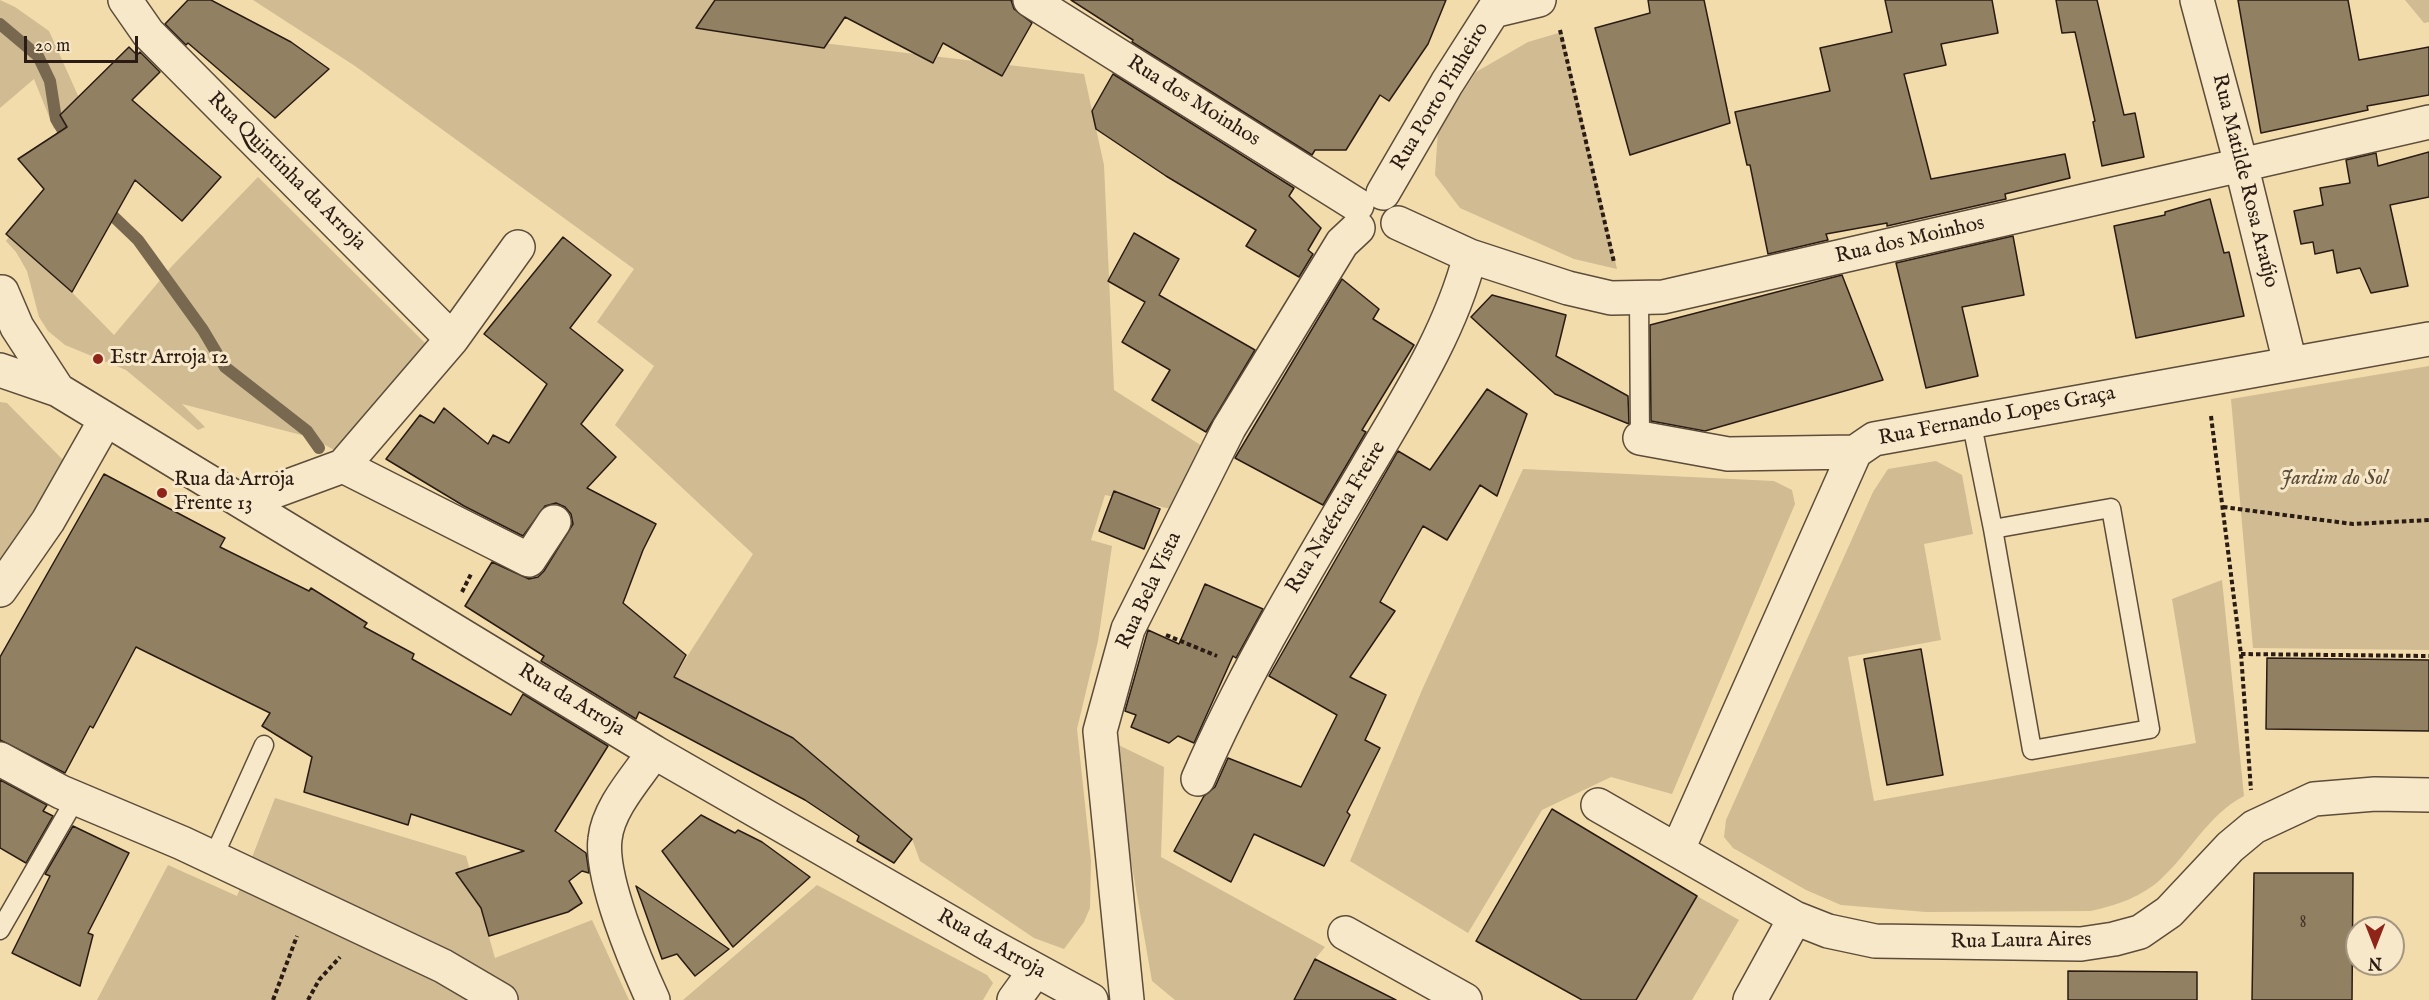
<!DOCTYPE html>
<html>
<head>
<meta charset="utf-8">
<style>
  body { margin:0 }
  #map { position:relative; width:2429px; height:1000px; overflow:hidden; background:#f2dcac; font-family:"IM FELL English",serif }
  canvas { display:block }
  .north { position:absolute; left:2345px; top:916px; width:60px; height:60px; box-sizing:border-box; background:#f7e8c9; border:2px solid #a59681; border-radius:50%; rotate:180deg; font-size:16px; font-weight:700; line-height:24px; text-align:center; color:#2a1c14 }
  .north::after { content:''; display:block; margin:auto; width:21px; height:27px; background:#8f2418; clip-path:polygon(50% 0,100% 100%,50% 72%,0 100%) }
  .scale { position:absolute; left:24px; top:36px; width:114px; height:27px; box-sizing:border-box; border:3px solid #2a1c14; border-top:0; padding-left:8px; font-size:18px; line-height:21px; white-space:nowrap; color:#2a1c14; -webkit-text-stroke:4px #f7e8c9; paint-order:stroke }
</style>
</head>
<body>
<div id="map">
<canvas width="2429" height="1000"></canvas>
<div class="north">N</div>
<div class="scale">20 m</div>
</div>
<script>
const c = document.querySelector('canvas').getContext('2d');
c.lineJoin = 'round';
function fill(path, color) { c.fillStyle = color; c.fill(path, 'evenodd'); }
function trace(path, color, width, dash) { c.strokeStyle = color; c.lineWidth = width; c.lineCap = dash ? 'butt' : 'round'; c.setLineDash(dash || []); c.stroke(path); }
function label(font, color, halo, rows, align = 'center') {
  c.font = font + ' "IM FELL English",serif'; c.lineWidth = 6; c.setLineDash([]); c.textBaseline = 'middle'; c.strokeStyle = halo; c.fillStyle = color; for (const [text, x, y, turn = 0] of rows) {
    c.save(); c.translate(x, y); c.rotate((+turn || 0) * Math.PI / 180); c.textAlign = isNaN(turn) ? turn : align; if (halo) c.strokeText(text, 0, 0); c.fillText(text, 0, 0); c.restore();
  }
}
const green = new Path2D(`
  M0,0l15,7 34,24 31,69 -26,29 -20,-50 -34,29z
  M253,0h462l-19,28 388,46 20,91 10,225 88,56 -26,64 -71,-15 -14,45 21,6 -14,95 -21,88 14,132 -1,47 -6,14 -20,27 -30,-11 -114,-77 -8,-22 -109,-93 -129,-69 79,-123 -138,-129 39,-59 -57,-44 37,-53 -279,-203z
  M2405,0h24v22l-5,1z
  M1562,32l55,237 -43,-10 -114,-51 -25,-33 3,-45 38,-58 52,-30z
  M258,177l168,167 -85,110 -28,-16 -131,-34 23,23 -7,3 -72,-60 -61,-25 -17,-14 -9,-14 -12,-46 -11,-19 -10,-11 3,-4c38,29 72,64 105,98l58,-69z
  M2429,366v284l-176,-2 -22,-249z
  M0,402l7,1 58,59 -65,106z
  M1936,461l26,14 11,59 -49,10 17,96 -93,17 26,144 322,-58 -24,-144 50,-19 22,216c-36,19 -53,55 -82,82 -20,19 -45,27 -71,33l-165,1 -85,-7 -35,-15 -73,-42 -9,-11 2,-17 147,-328 15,-23z
  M1523,469l251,12 18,9 3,14 -123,290 -61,-17 -69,33 -74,123 -118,-72 72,-171z
  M1110,741l54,26 -3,90 164,90 -10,12 -21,41h-119l-23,-19z
  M275,798l191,58 29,102 97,-38 37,80h-532l71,-135 69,31z
  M817,885l170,90 6,8 -10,17h-300z
  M1697,896l42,24 -47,80h-56z`);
const stream = new Path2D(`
  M0,24l38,32 12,25 6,38 15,25
  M105,203l8,13 25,24 65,90 22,37 82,64 12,17`);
const building = new Path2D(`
  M188,0h23l80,42 38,27 -54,49 -87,-75 -2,2 -21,-21z
  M715,0h296l3,9 18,14 -30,53 -59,-33 -10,20 -88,-46 -21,31 -128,-20z
  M1071,0h375l-18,44 -39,57 -9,-6 -34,55h-31l-3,5 -180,-113 1,-2z
  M1648,0h56l26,123 -100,32 -35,-127 55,-15z
  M1885,0h107l6,33 -57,11 5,21 -42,9 27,105 134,-25 5,24 -65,16 1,5 -119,27v-3l-61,11 2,6 -60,14 -18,-89h-3l-12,-53 95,-21 -10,-43 72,-16z
  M2056,0h41l27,115 11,-2 9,44 -42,9 -9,-44 2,-1 -20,-89 -13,1z
  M2238,0h110l11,60 70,-13v48l-62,11 1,4 -107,23z
  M129,47l8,8 3,-3 20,20 -28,28 89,77 -39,44 -47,-41 -63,112 -66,-58 38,-45 -26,-30 49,-32 -7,-12z
  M1113,74l181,114 -5,8 32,32 -13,22 5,4 -14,23 -53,-31 10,-16 -90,-54 -70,-47 -4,-18z
  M2429,152v45l-39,8 18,81 -37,7 -11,-25 -23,5 -4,-23 -18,4 -2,-12 -12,2 -7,-33 29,-6 -3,-17 30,-5 -4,-23 30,-7 2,13z
  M2210,199l14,54 5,-1 15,64 -108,22 -22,-112 51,-11v-3z
  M1134,233l45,26 -20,36 96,55 -49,82 -54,-32 18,-30 -48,-28 23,-40 -37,-21z
  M2013,236l11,59 -62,12 16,69 -52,12 -30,-125z
  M563,237l48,38 -41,53 53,42 -42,54 35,33 -29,31 69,36 -13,26 -20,53 63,52 -12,22 119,61 119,101 -18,24 -37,-22 2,-5 -54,-36 -166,-88 -3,7 -95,-58 3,-5 -79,-50 27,-44 37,17 9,-2 6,-6 29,-47 -2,-10 -6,-7 -9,-4 -11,3 -22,30 -59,-30 -78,-47 34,-44 14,8 10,-15 44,36 5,-9 16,8 38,-59 -63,-50z
  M1842,275l41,105 -178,51 -54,-10 -1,-96z
  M1342,279l37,30 -6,10 41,26 -52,85 4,2 -43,73 -88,-47z
  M1492,295l74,20 -10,41 72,40 1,28 -74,-30 -84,-77z
  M1487,389l40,25 -30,82 -17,-11 -33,55 -24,-14 -43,76 15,9 -45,66 36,18 -21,45 15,8 -33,64 3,3 -26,51 -70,-32 -23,48 -57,-31 30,-55 11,-9 13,-29 73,29 36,-72 -68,-39 129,-225 32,19z
  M104,474l121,64 -5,9 89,44 2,-3 56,35 -3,4 50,27 -2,5 99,56 12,-21 85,52 -53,85 31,22 3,20 -7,-2 -13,10 13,22 -14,9 -79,24 -8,-28 -25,-35 68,-22 -113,-37 -3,11 -104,-33 8,-35 -50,-31 8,-13 -134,-66 -43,81 -3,-2 -25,47 -65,-33v-83z
  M1114,491l46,18 -16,40 -45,-18z
  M1205,584l58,25 -27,49 -3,-2 -39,87 -16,-7 -9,7 -38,-16 5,-12 -11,-4 23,-81 31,14z
  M1921,649l22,126 -56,10 -23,-126z
  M2267,658l162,2v71l-163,-2z
  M0,780l47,25 -4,6 10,5 -27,47 -26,-15z
  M1552,809l145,87 -61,104h-54l-106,-59z
  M701,815l34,18 3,-3 24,12 48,35 -77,70 -71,-96z
  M73,826l56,27 -41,80 5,2 -13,51 -68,-33 38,-77 -5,-2z
  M2254,873h99l-1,127h-100z
  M636,886l93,63 -34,27 -18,-22 -15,5z
  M1315,959l81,41h-102z
  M2068,971l129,1v28h-129z`);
const path = new Path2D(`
  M1560,30l54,232
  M2211,416l30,238 10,136
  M2223,507l130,17 76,-4
  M462,592l10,-20
  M1166,635l51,21
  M2241,654l188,2
  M273,1000l24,-64
  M308,1000l11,-20 21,-23`);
const lane = new Path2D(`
  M1639,298l1,140
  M1971,420l22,109
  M2111,508l39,221 -118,21 -39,-221z
  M213,858l51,-113
  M0,930l76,-132`);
const street = new Path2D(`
  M125,0l23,33 304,306
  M1030,0l327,205
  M2197,0l44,164 49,199
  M1493,11l46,-11
  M1383,193l64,-110 53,-83
  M1398,223l72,33 98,32 43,10 52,-1 766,-175
  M2,292l15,35 41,63
  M0,370l58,20 596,362 334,192 103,56
  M1640,438l88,16 127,-2
  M343,466l186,94 25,-38
  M245,502l98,-36 109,-127 66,-92
  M0,590l48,-69 58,-102
  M0,759l61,33 121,51 261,123 58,34
  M1198,779c47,-109 109,-210 169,-312 40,-68 83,-134 103,-211
  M1598,805l197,113 33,13 47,10 206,3 33,-5 26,-7 29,-20 61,-65 24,-20 60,-28 61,-5 54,1
  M1678,849l177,-397 19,-13 555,-100
  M1345,933l120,67
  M653,1000c-17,-37 -53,-122 -48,-161 3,-31 32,-62 49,-87
  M1014,1000l21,-29
  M1127,1000l-27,-269 28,-102 101,-201 113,-185 16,-15
  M1750,1000l45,-82`);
const markers = [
  [98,359,6,"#8f2418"],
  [162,493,6,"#8f2418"]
];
const numberNames = [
  ["8",2303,923]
];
const streetNames = [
  ["Rua Porto Pinheiro",1441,97,-59],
  ["Rua dos Moinhos",1193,102,32],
  ["Rua Quintinha da Arroja",286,172,45],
  ["Rua Matilde Rosa Araújo",2244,181,76],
  ["Rua dos Moinhos",1910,241,-13],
  ["Rua Fernando Lopes Graça",1997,417,-11],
  ["Rua Natércia Freire",1337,518,-59],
  ["Rua Bela Vista",1150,591,-65],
  ["Rua da Arroja",571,701,31],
  ["Rua Laura Aires",2021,942,-1],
  ["Rua da Arroja",991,945,29]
];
const poiNames = [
  ["Estr Arroja 12",110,359],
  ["Rua da Arroja",174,481],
  ["Frente 13",174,505]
];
const parkNames = [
  ["Jardim do Sol",2334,480]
];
fill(green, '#d0bb92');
trace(stream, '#796850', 12);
fill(building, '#928063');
trace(building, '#2a1c14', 1.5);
trace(lane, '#5c4c3a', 21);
trace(street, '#5c4c3a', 36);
trace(path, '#2a1c14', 4, [4.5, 3]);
trace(lane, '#f7e8c9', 18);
trace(street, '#f7e8c9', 33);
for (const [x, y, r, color] of markers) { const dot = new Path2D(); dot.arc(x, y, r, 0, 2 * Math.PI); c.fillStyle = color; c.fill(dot); trace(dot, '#f7e8c9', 2); }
label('18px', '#443528', null, numberNames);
label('21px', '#2a1c14', '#f7e8c9', streetNames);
label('21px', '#2a1c14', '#f7e8c9', poiNames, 'left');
label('italic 21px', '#5c4c3a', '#f7e8c9', parkNames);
</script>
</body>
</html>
